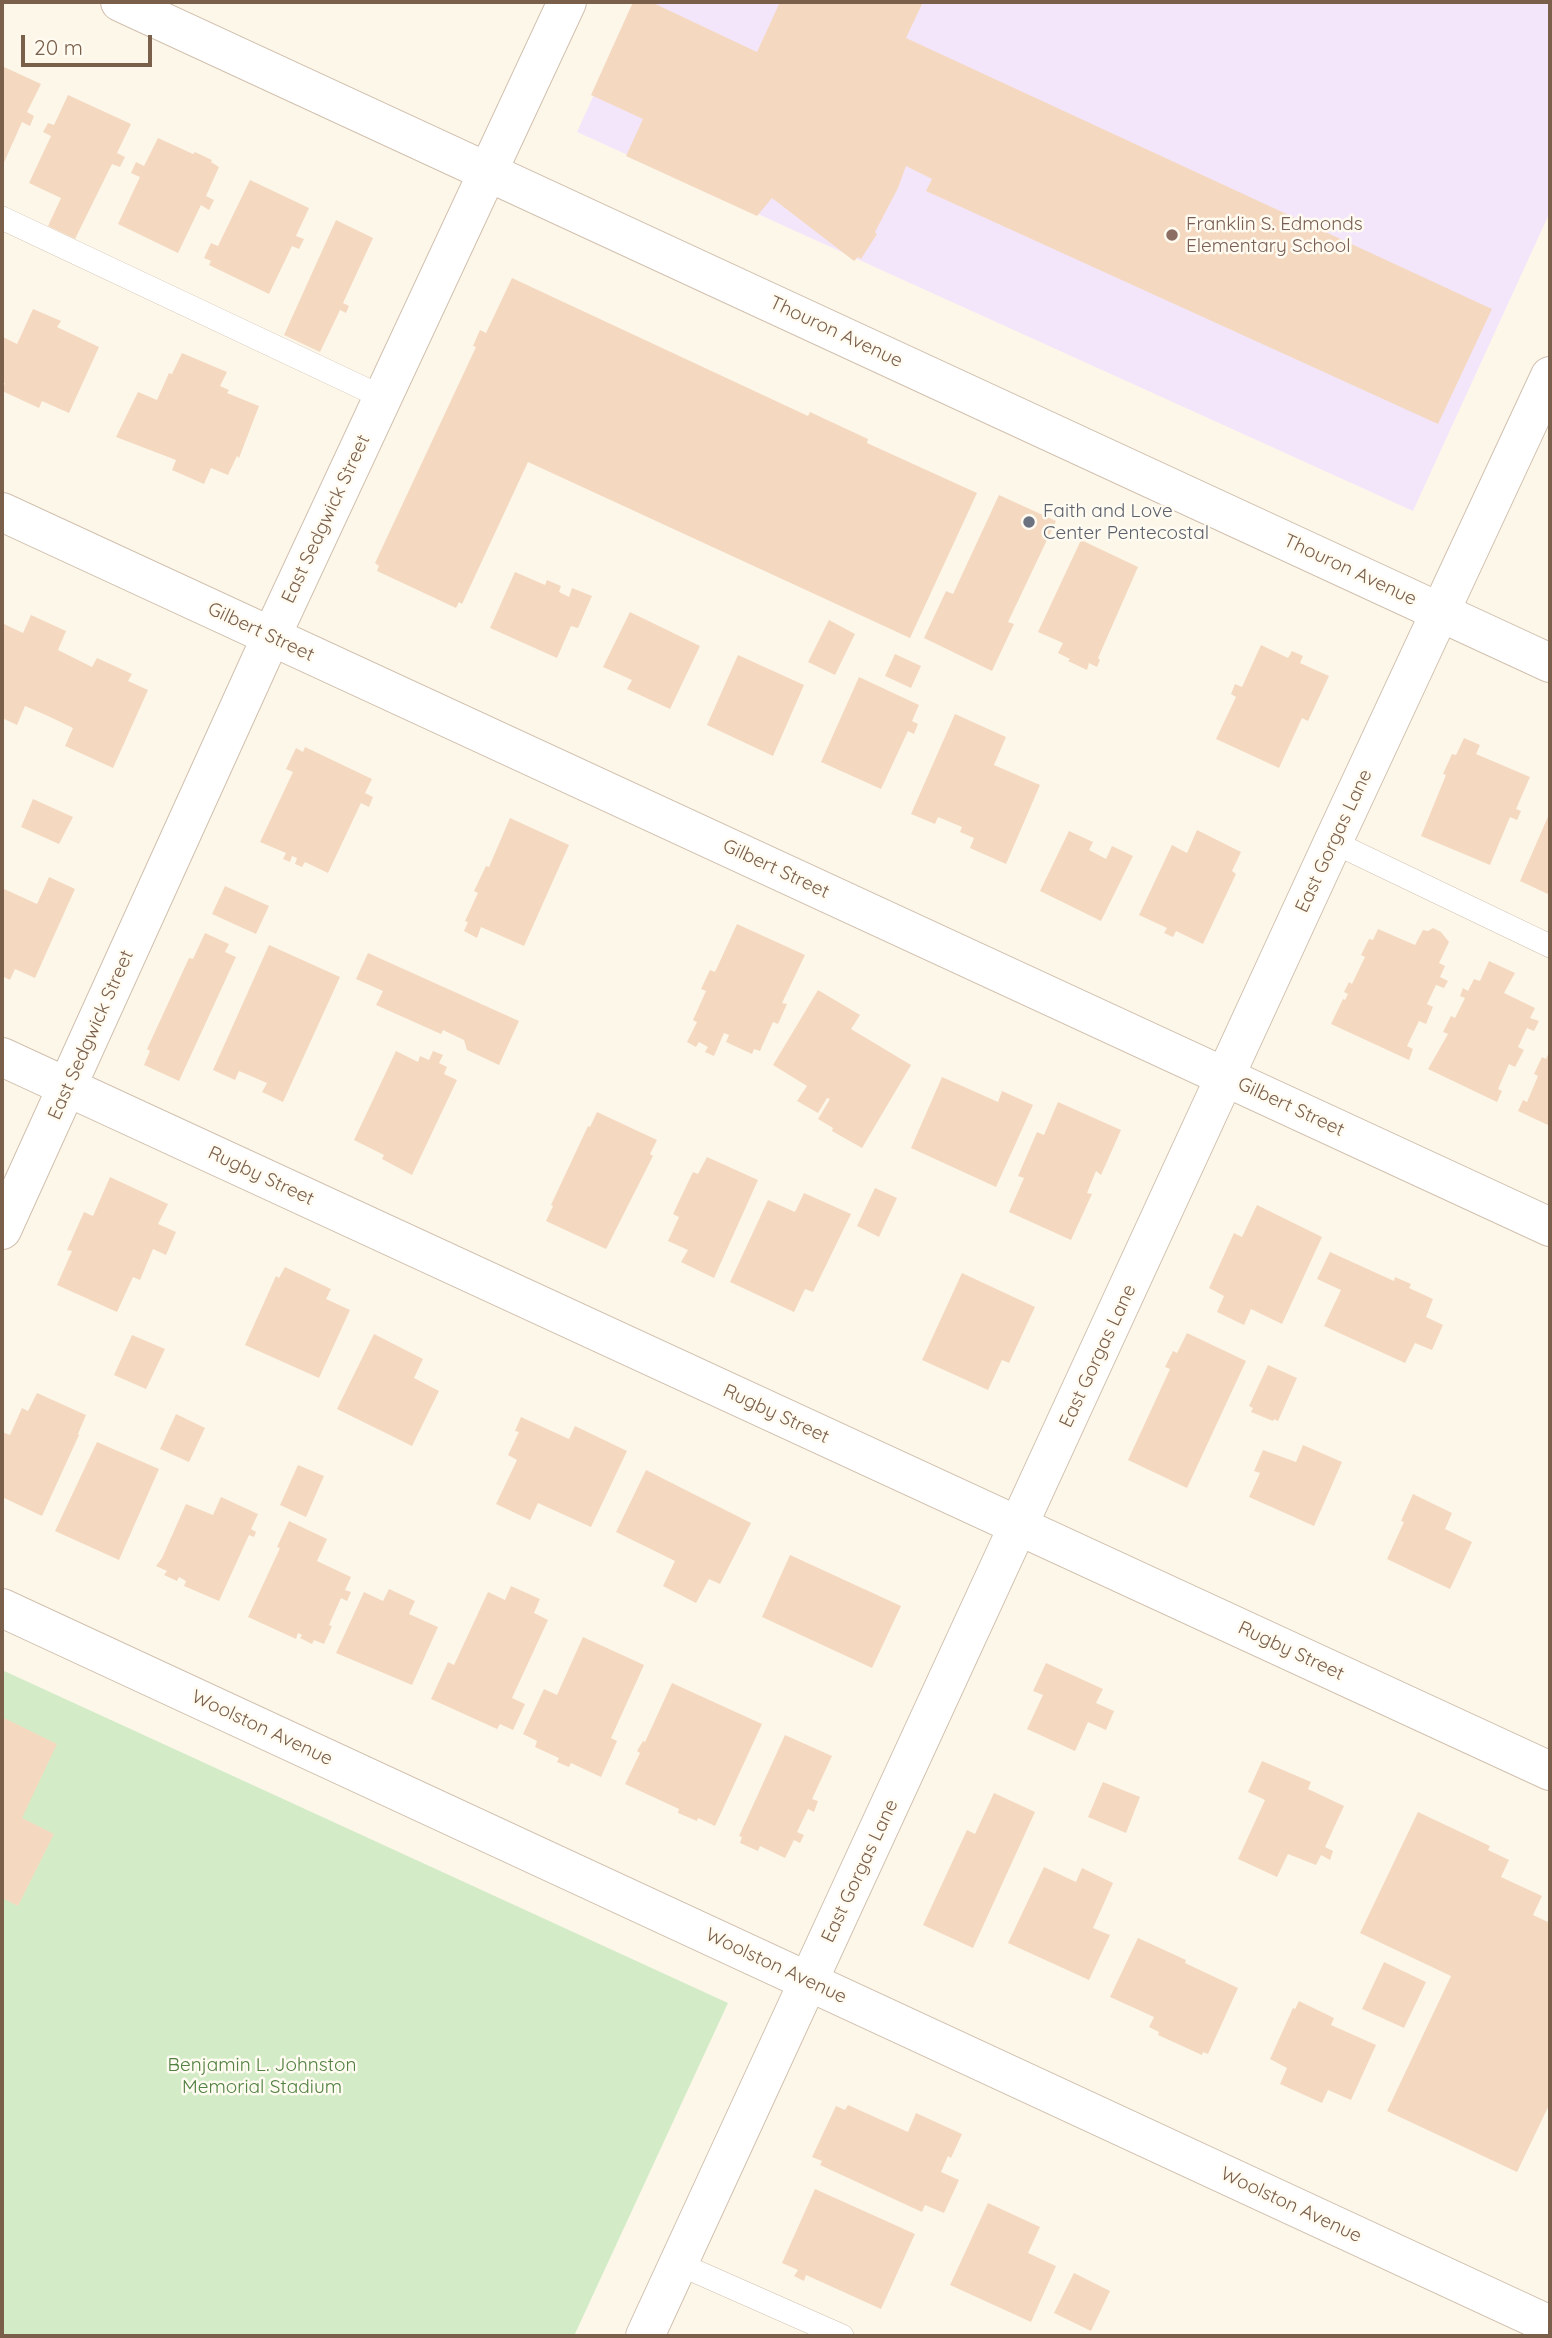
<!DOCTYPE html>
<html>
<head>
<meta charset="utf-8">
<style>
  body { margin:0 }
  #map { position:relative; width:1552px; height:2338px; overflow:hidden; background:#fdf7ea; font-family:Quicksand,sans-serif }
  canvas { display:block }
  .frame { position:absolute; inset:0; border:4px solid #7a5f4b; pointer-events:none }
  .scale { position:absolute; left:21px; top:35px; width:131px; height:32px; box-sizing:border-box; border:4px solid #7a5f4b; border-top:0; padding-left:9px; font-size:21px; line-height:24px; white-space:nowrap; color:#7a5f4b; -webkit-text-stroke:5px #fffbf1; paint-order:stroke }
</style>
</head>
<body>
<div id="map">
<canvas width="1552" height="2338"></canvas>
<div class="frame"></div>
<div class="scale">20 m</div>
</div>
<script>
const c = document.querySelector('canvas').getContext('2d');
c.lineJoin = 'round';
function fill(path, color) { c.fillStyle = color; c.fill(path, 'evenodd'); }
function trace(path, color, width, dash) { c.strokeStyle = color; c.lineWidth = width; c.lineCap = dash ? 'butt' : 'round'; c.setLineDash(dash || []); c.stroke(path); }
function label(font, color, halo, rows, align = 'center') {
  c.font = font + ' Quicksand,sans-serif'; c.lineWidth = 5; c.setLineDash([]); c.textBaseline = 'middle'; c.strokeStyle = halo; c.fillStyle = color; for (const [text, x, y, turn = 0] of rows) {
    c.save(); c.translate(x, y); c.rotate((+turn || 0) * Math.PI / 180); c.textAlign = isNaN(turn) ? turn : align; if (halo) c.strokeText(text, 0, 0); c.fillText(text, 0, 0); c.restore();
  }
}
const education = new Path2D(`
  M636,2h914v210l-137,299 -836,-379z`);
const green = new Path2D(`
  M2,1670l726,333 -154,333h-572z`);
const building = new Path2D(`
  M633,2h18l106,50 23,-50h143l-17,36 586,271 -54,115 -512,-233 6,-12 -26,-13 -8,22 -23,44 2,2 -16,25 -3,-2 -4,4 -82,-63 -15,18 -131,-60 17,-37 -52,-24z
  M2,66l39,18 -14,28 7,4 -4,10 -8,-4 -20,45z
  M68,95l63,29 -14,29 8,4 -5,10 -8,-3 -37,75 -27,-13 13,-28 -32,-15 22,-47 -8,-4 5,-9 6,2z
  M158,138l35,16 2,-2 17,8 -1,2 8,5 -13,29 8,4 -5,10 -8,-5 -23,48 -60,-29 22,-47 -9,-4 5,-11 8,4z
  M250,180l59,28 -13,28 8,3 -5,10 -7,-3 -23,48 -60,-29 2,-4 -7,-3 7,-15 7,3z
  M336,220l37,18 -30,65 6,3 -3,7 -6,-3 -20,42 -36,-17z
  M512,278l296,138 2,-4 58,27 -1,4 110,50 -67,145 -382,-176 -66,142 -3,-2 -3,6 -79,-37 2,-5 -4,-3 101,-216 -3,-1 7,-16 6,3z
  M33,309l28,12 -4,6 42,20 -30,66 -27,-12 -3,7 -37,-17 3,-8 -3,-1v-43l1,-2 14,7z
  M182,353l45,19 -7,14 9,4 -2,3 32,13 -20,52 -2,-2 -9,19 -17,-7 -7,16 -32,-14 4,-10 -60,-23 22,-45 19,8 12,-27 3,1z
  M999,495l57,26 -48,101 6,2 -22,47 -68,-33 22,-47 7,3z
  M1081,540l57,27 -40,91 2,2 -3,7 -8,-4 -2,7 -19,-9 2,-2 -12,-6 5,-10 -25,-11z
  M515,572l30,13 2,-5 14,6 -2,6 10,5 3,-9 20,8 -14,32 -7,-2 -14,32 -67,-30z
  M630,612l70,34 -30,63 -43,-20 5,-9 -29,-13z
  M31,615l35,16 -8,19 34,17 5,-9 35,16 -4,7 20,9 -35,78 -48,-22 8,-18 -25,-12 -23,-10 -8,19 -15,-7v-88l2,-6 19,9z
  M829,620l26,14 -20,41 -27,-13z
  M1261,645l27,13 4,-7 11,5 -3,7 29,13 -21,45 -6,-3 -23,50 -63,-29 20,-42 -5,-3 4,-10 7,3z
  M895,654l26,12 -10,22 -26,-12z
  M738,655l66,30 -31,71 -66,-31z
  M859,677l60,28 -7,16 6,3 -4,10 -6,-3 -27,58 -60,-27z
  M955,714l51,23 -12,28 46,20 -34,79 -36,-16 4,-10 -14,-6 2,-5 -24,-10 -3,7 -24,-10z
  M1464,738l16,7 -4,9 54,23 -14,32 5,2 -4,9 -7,-3 -20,48 -69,-29 25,-61 -3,-1 9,-20 4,1z
  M305,747l67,32 -7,14 8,4 -4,10 -8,-4 -33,70 -23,-11 -3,5 -7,-3 2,-6 -5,-2 -2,6 -7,-3 3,-6 -26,-11 33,-70 -7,-3 10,-21 7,4z
  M33,799l40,18 -14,27 -38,-17z
  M1550,812v83l-30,-14z
  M510,818l59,27 -45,101 -43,-19 -4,11 -13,-7 4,-9 -3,-1 13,-28 -4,-2 12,-25 3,1z
  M1197,830l44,22 -9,19 4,3 -33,70 -27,-13 -3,6 -9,-4 3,-5 -28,-13 33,-70 15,8z
  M1069,831l24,11 -4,8 17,9 6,-13 21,10 -32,65 -61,-30z
  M49,877l26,12 -40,89 -20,-9 -5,11 -8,-4v-88l35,16z
  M225,886l44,20 -13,28 -44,-20z
  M737,924l68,31 -23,48 5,1 -9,20 -5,-2 -13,29 -6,-2 -2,5 -26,-12 3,-7 -5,-2 -10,23 -9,-4 3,-5 -9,-5 -3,5 -9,-5 10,-20 -4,-2 13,-29 -5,-2 9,-19 5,2z
  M1433,928l8,4 8,10 -10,21 6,3 -5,11 8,4 -4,7 -8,-3 -9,19 6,3 -7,17 -7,-3 -12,25 6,3 -4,11 -78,-36 12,-25 2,1 3,-6 -4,-2 5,-10 3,2 13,-27 -4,-2 8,-16 4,1 5,-11 37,16 8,-15 5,1z
  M205,933l24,11 -4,8 11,5 -57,124 -35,-16 6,-14 -3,-2 42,-91 4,1z
  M269,945l71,32 -57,125 -21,-10 5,-9 -28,-12 -4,9 -22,-10z
  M368,953l151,68 -20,44 -32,-15 -3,-10 -21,-10 -2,4 -65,-29 7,-14 -27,-12z
  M1489,961l26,12 -11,20 31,15 -5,10 9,3 -5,10 -7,-3 -9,19 6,3 -9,17 -6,-3 -11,25 4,2 -5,11 -69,-33 20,-35 -5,-2 8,-16 4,2 10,-20 -5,-2 3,-8 5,3 6,-12 6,2z
  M818,990l42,25 -9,14 60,36 -49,83 -30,-17 1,-3 -15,-9 12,-20 -3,-1 -9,15 -21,-12 10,-15 -34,-21z
  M1550,1050v76l-32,-15 5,-11 4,2 11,-26 -4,-2 8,-17 4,2z
  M396,1051l22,11 2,-6 9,4 4,-9 10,4 -4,8 8,4 -3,7 13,6 -45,95 -30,-16 2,-4 -30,-15z
  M942,1077l56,25 4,-11 31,14 -37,82 -85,-39z
  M1058,1102l63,28 -20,45 -5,-4 -9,22 5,1 -21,46 -62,-28 15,-34 -6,-2 19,-44 7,3z
  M597,1112l60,28 -7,14 3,2 -47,93 -60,-28 7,-15 -2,-1 37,-79 2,1z
  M707,1157l51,23 -44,98 -33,-16 7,-12 -20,-9 11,-24 -6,-3 20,-42 5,2z
  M110,1177l58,27 -10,20 18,8 -10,23 -13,-6 -13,31 -7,-3 -16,35 -60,-27 15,-34 -5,-1 17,-38 9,4z
  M875,1188l22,10 -18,39 -22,-11z
  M804,1193l47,21 -38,78 -8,-3 -11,23 -64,-30 38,-82 27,12z
  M1257,1205l65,32 -40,87 -31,-15 -7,16 -27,-13 7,-16 -15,-8 25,-55 8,4z
  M1330,1252l64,29 1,-4 16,7 -2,4 24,11 -7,18 17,8 -11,25 -17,-7 -10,20 -81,-37 17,-36 -24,-11z
  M285,1267l46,22 -5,10 24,11 -31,68 -74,-33 31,-69 3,2z
  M962,1273l73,34 -26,56 -7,-3 -14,30 -66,-30z
  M1187,1333l59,28 -59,127 -59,-28 42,-91 -5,-2 8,-16 4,2z
  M374,1334l49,25 -9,19 25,13 -27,55 -75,-37z
  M132,1335l33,14 -19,40 -32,-14z
  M1268,1365l29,13 -19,43 -4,-2 -1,2 -22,-9 2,-4 -4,-2z
  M37,1393l49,22 -8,19 1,1 -37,81 -40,-19v-65l8,3 12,-27 6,3z
  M176,1414l29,14 -16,34 -29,-13z
  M521,1417l48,22 6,-13 52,25 -36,76 -53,-24 -8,17 -34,-16 21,-44 -9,-5 11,-23 -4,-1z
  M97,1442l62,27 -40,91 -64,-29z
  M1303,1445l39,17 -28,64 -65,-29 11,-24 -6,-2 9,-21 33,12z
  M298,1465l26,11 -18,41 -26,-12z
  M646,1470l105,53 -31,61 -11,-5 -13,24 -33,-17 12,-25 -59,-29z
  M1413,1494l39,19 -7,16 27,13 -22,47 -63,-30 17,-37 -3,-1z
  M221,1497l37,17 -7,15 5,3 -2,5 -5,-2 -30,66 -35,-15 2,-5 -7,-4 -2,4 -13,-6 3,-4 -11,-5 6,-8 24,-54 27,11z
  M289,1521l38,18 -10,22 34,16 -6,13 6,2 -4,9 -6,-3 -12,27 3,1 -8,18 -10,-4 -2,4 -12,-6 2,-3 -4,-2 -2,6 -48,-22 32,-69 -3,-1z
  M790,1555l111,51 -29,62 -110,-51z
  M511,1586l29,13 -6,14 14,7 -36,78 13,6 -12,26 -13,-6 -3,5 -66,-30 17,-37 6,3 34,-73 17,8z
  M389,1589l26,12 -6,13 29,13 -26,58 -76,-32 28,-61 19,9z
  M583,1637l61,28 -33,73 6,3 -16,36 -30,-14 -2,4 -12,-5 2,-4 -24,-11 2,-6 -14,-7 21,-45 13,6z
  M1046,1663l57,26 -7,14 18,8 -8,19 -18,-8 -13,29 -48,-22 16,-34 -10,-4z
  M672,1683l90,41 -47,102 -17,-8 -1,3 -19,-8 1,-4 -54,-25 15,-31 -3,-2 6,-10 2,1z
  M2,1717l55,27 -35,74 32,16 -36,72 -16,-8z
  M785,1735l47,21 -20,43 6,2 -4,11 -6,-3 -11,23 7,3 -4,8 -6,-3 -9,18 -25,-12 -2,5 -18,-8 2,-6 -3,-1z
  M1262,1761l49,21 -3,7 36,17 -19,41 8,4 -3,9 -9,-5 -5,10 -28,-11 -11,23 -39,-18 27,-59 -17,-8z
  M1103,1782l37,15 -14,36 -38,-16z
  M994,1793l41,19 -62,136 -50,-23 44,-95 8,4z
  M1418,1812l72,34 -2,4 21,10 -8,17 41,19 -9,19 17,8v180l-33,69 -130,-61 64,-135 -91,-43z
  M1044,1867l32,15 6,-14 31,15 -20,45 17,7 -21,45 -81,-37z
  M1138,1938l48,22 -1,3 53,25 -30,66 -5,-2 -1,3 -44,-20 1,-3 -10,-5 5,-10 -44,-20z
  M1384,1962l42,20 -22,46 -42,-19z
  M1299,2001l35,17 -3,7 45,20 -25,55 -23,-10 -6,13 -42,-19 7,-16 -17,-9 23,-51 2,1z
  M848,2105l60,27 8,-19 46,21 -11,24 -3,-2 -7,16 18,8 -15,33 -19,-8 -3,7 -102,-47 2,-4 -10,-4 24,-51 9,4z
  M815,2189l100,45 -34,75 -75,-34 -2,6 -10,-5 4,-6 -16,-7z
  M988,2203l52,24 -12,26 28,13 -25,56 -81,-37z
  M1074,2273l36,18 -19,40 -37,-18z`);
const service = new Path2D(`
  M2,218l382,180
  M1333,842l217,104
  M679,2264l163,72`);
const minor = new Path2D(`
  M120,2l1430,661
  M2,512l1548,715
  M2,1057l1548,714
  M2,1230l269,-593 296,-635
  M2,1608l1548,717
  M645,2336l688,-1494 217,-466`);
const markers = [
  [1172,235,7,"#8d6e63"],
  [1029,522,7,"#6b7280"]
];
const educationNames = [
  ["Franklin S. Edmonds",1186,224],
  ["Elementary School",1186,246]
];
const streetNames = [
  ["Thouron Avenue",836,332,25],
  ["East Sedgwick Street",326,519,-65],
  ["Thouron Avenue",1350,570,25],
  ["Gilbert Street",261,632,25],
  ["East Gorgas Lane",1334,841,-65],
  ["Gilbert Street",776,869,25],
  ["East Sedgwick Street",91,1035,-66],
  ["Gilbert Street",1291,1107,25],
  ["Rugby Street",261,1176,25],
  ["East Gorgas Lane",1098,1356,-65],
  ["Rugby Street",776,1414,25],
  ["Rugby Street",1291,1651,25],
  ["Woolston Avenue",262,1728,25],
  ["East Gorgas Lane",860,1871,-65],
  ["Woolston Avenue",776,1966,25],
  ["Woolston Avenue",1291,2205,25]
];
const worshipNames = [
  ["Faith and Love",1043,511],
  ["Center Pentecostal",1043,533]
];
const parkNames = [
  ["Benjamin L. Johnston",262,2065],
  ["Memorial Stadium",262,2087]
];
fill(education, '#f4e6fa');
fill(green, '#d3ecc7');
fill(building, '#f4d9c0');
trace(service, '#d1c0ae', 24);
trace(minor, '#d1c0ae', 40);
trace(service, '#fff', 23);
trace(minor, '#fff', 38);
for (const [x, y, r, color] of markers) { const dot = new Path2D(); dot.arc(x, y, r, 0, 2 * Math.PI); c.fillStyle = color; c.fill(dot); trace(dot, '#fffbf1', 2.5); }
label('19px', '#785e54', '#fffbf1', educationNames, 'left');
label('19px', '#7a5f4b', '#fffbf1', streetNames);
label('19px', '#5b616d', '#fffbf1', worshipNames, 'left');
label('19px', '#508042', '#fffbf1', parkNames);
</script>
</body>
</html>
